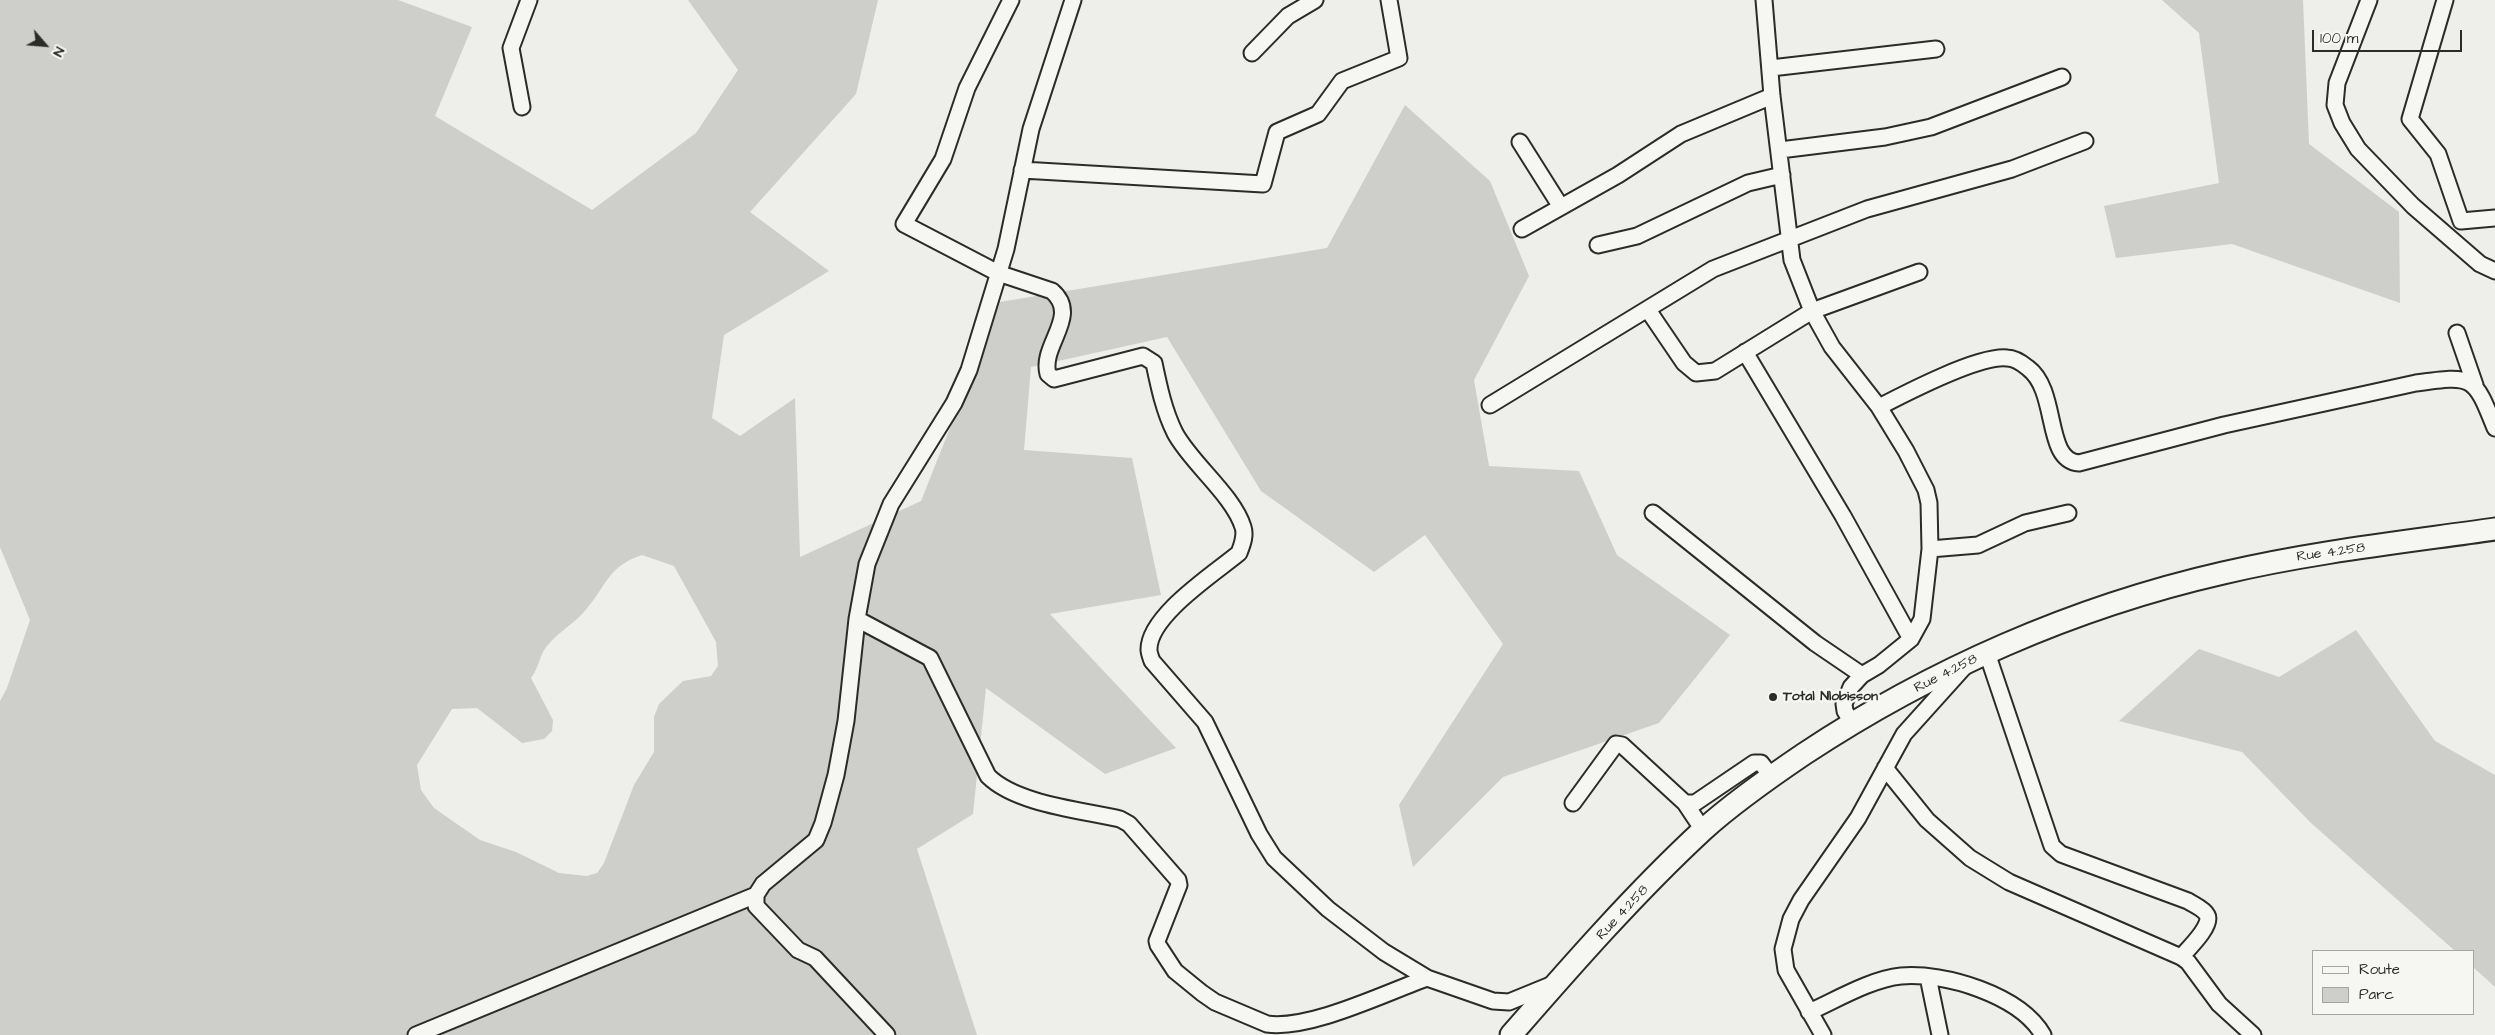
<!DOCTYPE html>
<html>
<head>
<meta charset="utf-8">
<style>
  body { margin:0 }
  #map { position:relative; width:2495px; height:1035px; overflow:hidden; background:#eeeeea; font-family:"Architects Daughter",sans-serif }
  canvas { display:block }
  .legend { position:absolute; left:2312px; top:950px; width:162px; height:65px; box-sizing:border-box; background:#f6f6f2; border:1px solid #a5a5a2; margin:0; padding:6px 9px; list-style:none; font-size:15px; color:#2b2b2b }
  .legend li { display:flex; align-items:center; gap:10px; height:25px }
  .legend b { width:25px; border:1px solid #a5a5a2 }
  .north { position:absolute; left:20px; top:20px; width:50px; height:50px; -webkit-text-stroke:4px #f6f6f2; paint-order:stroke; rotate:117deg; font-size:14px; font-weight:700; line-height:20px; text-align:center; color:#2b2b2b }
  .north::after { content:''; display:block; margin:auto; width:18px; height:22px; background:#2b2b2b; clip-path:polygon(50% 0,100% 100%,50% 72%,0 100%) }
  .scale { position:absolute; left:2312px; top:30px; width:150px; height:22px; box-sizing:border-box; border:2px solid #2b2b2b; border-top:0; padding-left:6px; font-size:15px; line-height:18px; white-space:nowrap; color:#2b2b2b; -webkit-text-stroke:4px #f6f6f2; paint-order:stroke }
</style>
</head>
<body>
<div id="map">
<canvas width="2495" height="1035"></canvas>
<ul class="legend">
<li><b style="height:6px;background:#f6f6f2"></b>Route</li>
<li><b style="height:14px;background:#cececa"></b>Parc</li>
</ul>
<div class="north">N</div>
<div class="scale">100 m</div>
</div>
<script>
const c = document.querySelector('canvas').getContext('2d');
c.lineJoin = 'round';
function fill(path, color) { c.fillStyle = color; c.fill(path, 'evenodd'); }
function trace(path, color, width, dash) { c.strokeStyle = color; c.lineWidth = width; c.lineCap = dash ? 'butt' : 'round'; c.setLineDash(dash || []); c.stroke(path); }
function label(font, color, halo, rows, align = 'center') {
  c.font = font + ' "Architects Daughter",sans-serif'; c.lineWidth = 4.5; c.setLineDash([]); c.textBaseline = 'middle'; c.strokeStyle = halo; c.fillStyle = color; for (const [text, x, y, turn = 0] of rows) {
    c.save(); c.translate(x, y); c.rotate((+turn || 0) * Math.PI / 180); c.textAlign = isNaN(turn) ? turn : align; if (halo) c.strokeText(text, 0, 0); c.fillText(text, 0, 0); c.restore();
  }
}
const green = new Path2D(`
  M0,0h398l74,27 -37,89 157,94 104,-77 42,-63 -50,-70h190l-22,94 -106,118 79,59 -105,64 -12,83 28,18 55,-38 5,159 121,-56 79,-199 327,-54 78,-143 85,76 39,95 -55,104 15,86 90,5 38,84 113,80 -71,88 -156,54 -90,90 -14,-62 104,-161 -78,-109 -51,37 -113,-81 -94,-154 -136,30 -7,83 108,8 29,137 -111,19 126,134 -71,26 -119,-86 -13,126 -56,35 60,186h-977v-334l7,-13 23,-68 -30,-73zM642,555l32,11 42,76 2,24 -7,10 -28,5 -24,23 -5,13v35l-20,33 -30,78 -7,10 -10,3 -28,-3 -43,-21 -36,-12 -46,-32 -13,-18 -4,-25 35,-56 25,-1 45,35 22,-4 8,-8 1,-11 -22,-42c7,-9 8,-19 13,-28 9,-14 28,-25 39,-37 23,-25 24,-47 59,-58z
  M2162,0h141l6,144 90,68 1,91 -168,-59 -116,14 -12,-52 115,-23 -20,-150z
  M2356,630l79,111 60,34v212l-21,-19v-17h-19l-145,-129 -68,-70 -123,-31 80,-72 80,28z`);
const minor = new Path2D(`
  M1011,0l-44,88 -24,71 -39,65 94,49 54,18c29,25 -12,54 -4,83l6,5 89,-23 11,7c5,24 10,48 21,70 16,30 58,62 68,94 3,9 -1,18 -4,26 -24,20 -91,63 -90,97 0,3 2,8 3,11l53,61 54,112 15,24 54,51 56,43 43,26 66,23 16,1 44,-18
  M1764,0l8,96 20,164 20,51 20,36 47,60 27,44 20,39 3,13 1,46 -8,70 -11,20 -32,26 -17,10 -11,12 -7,17 1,7 7,12
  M2369,0l-32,83 -2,22 7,18 16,26 55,57 67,58 15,7
  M2445,0l-35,119 28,35 23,67 34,-3
  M1252,53l36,-37 27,-16
  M1771,68l165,-19
  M522,107l-11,-59 18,-48
  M1520,142l41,65
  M1780,150l105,-13 46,-10 131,-50
  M1022,170l241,14 14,-52 41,-18 24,-33 57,-23 -10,-58
  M1522,229l96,-54 63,-41 91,-38
  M1598,245l39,-9 111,-53 34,-8
  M1648,310l36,53 12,10 19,-2 97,-60 107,-39
  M2457,333l18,52
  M1745,352l98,164 68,123
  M1490,405l223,-136 154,-60 145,-40 73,-28
  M1879,407c27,-14 100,-52 128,-49 8,0 15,5 21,10 31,23 16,93 51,95l145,-38 192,-42c57,-8 58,-8 79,45
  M1653,513l162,130 47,32
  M1930,549l48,-4 47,-22 43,-10
  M857,619l73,39 58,118c28,28 93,34 132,43l9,5 49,56 1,5 -22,56 1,4 17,26 27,22 13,9 52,22c43,6 118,-31 160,-46
  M1987,653l65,193 9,8 127,47c6,4 16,8 19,14 6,10 -19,34 -26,42
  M1885,768l42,52 43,38 39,24 172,75 7,5 31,42 34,31
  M1573,803l43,-59 6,1 63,58h10l59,-40h7l10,13
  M1685,803l18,27
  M1928,977l12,58
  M1809,1012c27,-12 62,-33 92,-36 43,-4 119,19 142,59
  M416,1035l340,-140
  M887,1035l-72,-77 -17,-8 -42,-44v-11l7,-11 53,-44 7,-17 13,-48 10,-54 11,-102 10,-55 24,-60 63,-101 15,-33 37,-121 25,-120 42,-129
  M1823,1035l-37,-65 -3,-21 8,-30 10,-19 57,-82 46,-84 63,-70`);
const highway = new Path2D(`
  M1511,1035c61,-70 124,-142 192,-205 31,-28 67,-53 101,-76 127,-84 270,-147 419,-181 89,-21 181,-31 272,-44`);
const markers = [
  [1773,697,5,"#2b2b2b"]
];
const streetNames = [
  ["Rue 4.258",2331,553,-8],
  ["Rue 4.258",1946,674,-27],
  ["Rue 4.258",1623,913,-47]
];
const poiNames = [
  ["Total Nlobisson",1783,697]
];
fill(green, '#cececa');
trace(minor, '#2b2b2b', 19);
trace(highway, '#2b2b2b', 25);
trace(minor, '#f6f6f2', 15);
trace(highway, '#f6f6f2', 21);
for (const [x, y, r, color] of markers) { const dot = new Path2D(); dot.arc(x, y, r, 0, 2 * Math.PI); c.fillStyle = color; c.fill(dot); trace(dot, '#f6f6f2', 2); }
label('14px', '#2b2b2b', '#f6f6f2', streetNames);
label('bold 14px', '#2b2b2b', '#f6f6f2', poiNames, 'left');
</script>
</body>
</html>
